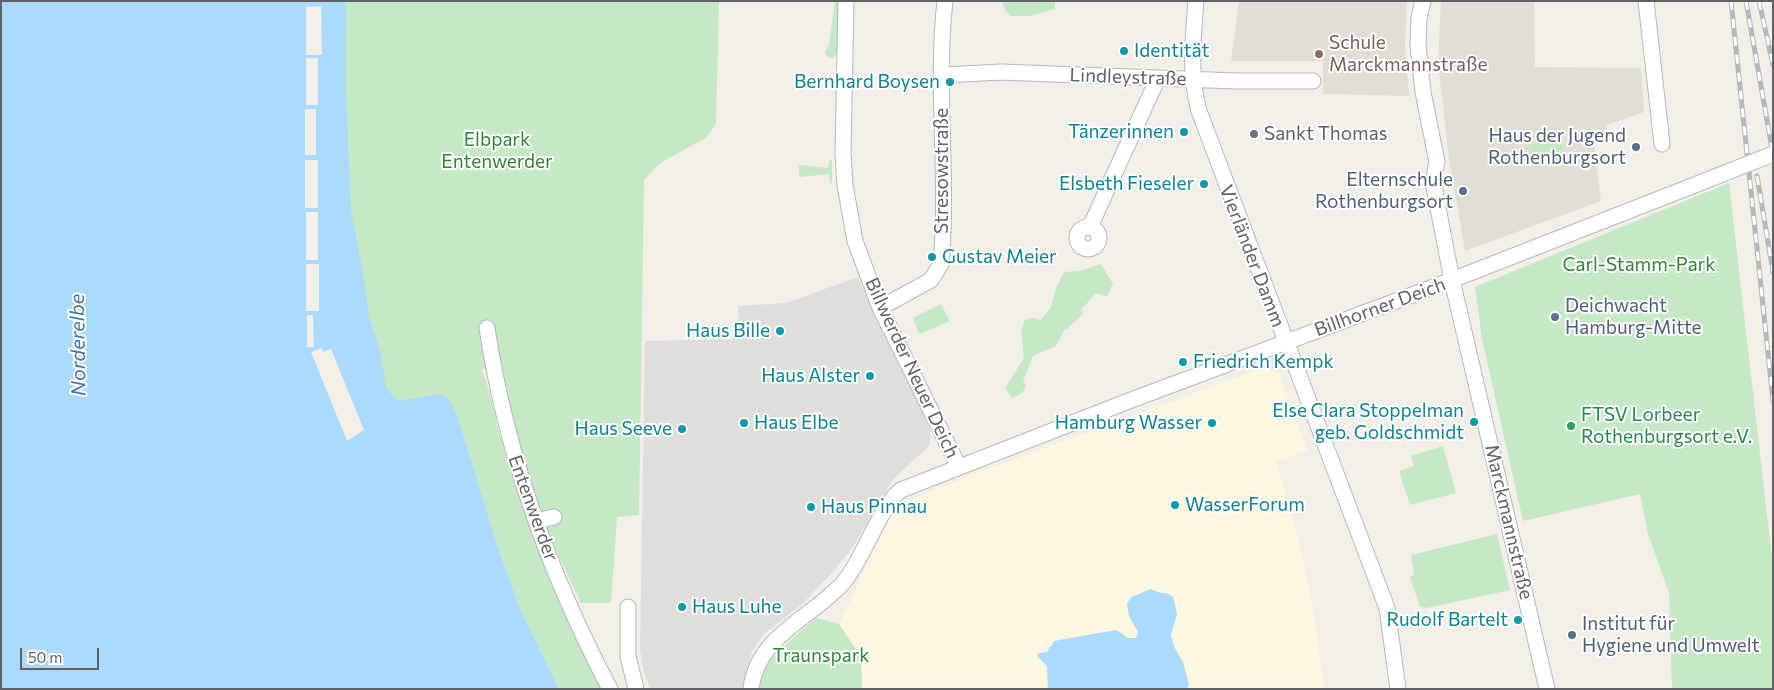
<!DOCTYPE html>
<html>
<head>
<meta charset="utf-8">
<style>
  body { margin:0 }
  #map { position:relative; width:1774px; height:690px; overflow:hidden; background:#f1efe8; font-family:Commissioner,sans-serif }
  canvas { display:block }
  .frame { position:absolute; inset:0; border:2px solid #5f6368; pointer-events:none }
  .scale { position:absolute; left:20px; top:648px; width:79px; height:22px; box-sizing:border-box; border:2px solid #5f6368; border-top:0; padding-left:6px; font-size:15px; line-height:18px; white-space:nowrap; color:#5f6368; -webkit-text-stroke:4px #fff; paint-order:stroke }
</style>
</head>
<body>
<div id="map">
<canvas width="1774" height="690"></canvas>
<div class="frame"></div>
<div class="scale">50 m</div>
</div>
<script>
const c = document.querySelector('canvas').getContext('2d');
c.lineJoin = 'round';
function fill(path, color) { c.fillStyle = color; c.fill(path, 'evenodd'); }
function trace(path, color, width, dash) { c.strokeStyle = color; c.lineWidth = width; c.lineCap = dash ? 'butt' : 'round'; c.setLineDash(dash || []); c.stroke(path); }
function label(font, color, halo, rows, align = 'center') {
  c.font = font + ' Commissioner,sans-serif'; c.lineWidth = 4; c.setLineDash([]); c.textBaseline = 'middle'; c.strokeStyle = halo; c.fillStyle = color; for (const [text, x, y, turn = 0] of rows) {
    c.save(); c.translate(x, y); c.rotate((+turn || 0) * Math.PI / 180); c.textAlign = isNaN(turn) ? turn : align; if (halo) c.strokeText(text, 0, 0); c.fillText(text, 0, 0); c.restore();
  }
}
const commercial = new Path2D(`
  M1263,368l16,5 28,77 -31,12 23,79 16,78 9,70h-137l2,-4 -6,-23 -11,-20 -1,-8 6,-20 -9,-21h-11l-30,16 11,23 -2,6h-8l-8,-7 -71,16 -2,5 -5,2 -2,5 7,7 1,23h-186l-1,-32 -22,-33 57,-118 81,-33z`);
const industrial = new Path2D(`
  M858,277l19,45 53,102v21l-37,34 -40,68 -21,26 -31,32 -37,29 -12,17 -9,38h-92l-7,-15 -4,-25 5,-308 94,-2 -1,-33 48,-3z`);
const education = new Path2D(`
  M1239,1h168l-2,46 4,49 -86,-2v-33h-92z
  M1441,1h93l1,66 106,1 3,44 -37,13v12l-13,8 7,56 -136,50 -16,-93 -11,-95z`);
const green = new Path2D(`
  M338,1h381l-3,123 -9,13 -47,26 -16,17 -5,335 -22,2 -6,86h-30l-43,-90 -43,-144 -14,1c6,7 16,53 19,65 25,88 65,172 103,254h-44l-38,-78 -23,-63 -41,-134 -68,-2 -36,-132z
  M835,1h3l-1,52 -4,5h-5l-3,-5 4,-8z
  M1002,1h53v8l-26,7h-19l-6,-8z
  M1561,139l5,23 -32,7 -5,-23z
  M830,159l2,1v24l-2,-1 -1,-9 -30,3v-12l29,3z
  M1729,183l44,385v121h-101l-3,-96 -21,-59 -8,-40 -117,27 -41,-182 -7,-52z
  M1101,264l12,20 -6,13 -11,-4 -15,17 2,4 -16,15h-2l-9,17 -23,10 -10,25 3,5 -4,7 -10,5 -7,-10 19,-30 -3,-26 4,-12 8,-2 8,2 10,-13 5,-19 8,-16 16,-1z
  M941,304l9,17 -31,13 -6,-16z
  M1443,446l13,47 -46,12 -11,-34 15,-5 -3,-10z
  M1497,534l13,56 -83,18 -7,-1 -10,-30 4,-2 -3,-20z
  M816,618l23,6 22,33 1,32h-102l1,-17 6,-11z`);
const water = new Path2D(`
  M1,1h345v95l5,114 13,69 5,38 11,34 6,36 8,11 7,3 36,-7 10,3 10,17 41,134 23,63 38,78h-558z
  M1151,589c7,5 16,2 22,8l4,17 -6,21 4,14 8,13 6,23 -2,4h-139l-1,-23 -10,-10 2,-3 8,-1 7,-11 62,-11 12,8h8l2,-6 -9,-16 -2,-12 4,-7z`);
const pier = new Path2D(`
  M321,6l1,49h-16v-48z
  M306,58h12v47h-12z
  M305,109h11v46h-11z
  M305,160h13v48h-13z
  M306,212h12v48h-12z
  M306,264h13v47h-13z
  M307,315h6l1,32h-7z
  M322,348l1,4 8,-3 33,81 -17,11 -36,-89z`);
const minor = new Path2D(`
  M846,1l-3,152 2,32 10,56 25,67 79,159
  M1196,1c-3,37 -7,74 3,110l188,497 11,81
  M1423,1l-4,17 -1,28 5,46 14,70 -4,20 19,98 95,409
  M1646,1l16,143
  M943,75l58,-3 235,9h77
  M1077 238a11 11 0 1 1 22 0a11 11 0 1 1-22 0Z
  M1090,227l68,-149
  M880,308l51,-28 10,-16c8,-87 -6,-176 4,-263
  M487,328c19,126 63,247 123,361
  M536,521l18,-4
  M628,607v49l8,33
  M751,689c6,-53 59,-70 92,-106 21,-24 37,-78 58,-93l225,-88 326,-122 235,-92`);
const rail = new Path2D(`
  M1731,1l42,400
  M1746,1l27,153
  M1759,1l14,64
  M1757,176l16,96`);
const minorBridge = new Path2D(`
  M1687,188l86,-34`);
const markers = [
  [1124,51,5,"#0f9aa8"],
  [1319,54,5,"#8d6e63"],
  [950,82,5,"#0f9aa8"],
  [1184,132,5,"#0f9aa8"],
  [1254,134,5,"#6b7280"],
  [1636,147,5,"#5c6f8a"],
  [1204,184,5,"#0f9aa8"],
  [1463,191,5,"#5c6f8a"],
  [932,257,5,"#0f9aa8"],
  [1555,317,5,"#5c6f8a"],
  [780,331,5,"#0f9aa8"],
  [1183,362,5,"#0f9aa8"],
  [870,376,5,"#0f9aa8"],
  [1474,422,5,"#0f9aa8"],
  [744,423,5,"#0f9aa8"],
  [1212,423,5,"#0f9aa8"],
  [1571,426,5,"#2e9e5b"],
  [682,429,5,"#0f9aa8"],
  [1175,505,5,"#0f9aa8"],
  [811,507,5,"#0f9aa8"],
  [682,607,5,"#0f9aa8"],
  [1518,620,5,"#0f9aa8"],
  [1572,635,5,"#5c6f8a"]
];
const educationNames = [
  ["Schule",1329,43],
  ["Marckmannstraße",1329,65]
];
const cultureNames = [
  ["Identität",1134,51,"left"],
  ["Bernhard Boysen",940,82],
  ["Tänzerinnen",1174,132],
  ["Elsbeth Fieseler",1194,184],
  ["Gustav Meier",942,257,"left"],
  ["Haus Bille",770,331],
  ["Friedrich Kempk",1193,362,"left"],
  ["Haus Alster",860,376],
  ["Else Clara Stoppelman",1464,411],
  ["geb. Goldschmidt",1464,433],
  ["Haus Elbe",754,423,"left"],
  ["Hamburg Wasser",1202,423],
  ["Haus Seeve",672,429],
  ["WasserForum",1185,505,"left"],
  ["Haus Pinnau",821,507,"left"],
  ["Haus Luhe",692,607,"left"],
  ["Rudolf Bartelt",1508,620]
];
const streetNames = [
  ["Lindleystraße",1128,77,2],
  ["Stresowstraße",942,171,-90],
  ["Vierländer Damm",1252,256,69],
  ["Billhorner Deich",1380,307,-20],
  ["Billwerder Neuer Deich",912,368,65],
  ["Entenwerder",533,508,70],
  ["Marckmannstraße",1509,522,77]
];
const worshipNames = [
  ["Sankt Thomas",1264,134]
];
const serviceNames = [
  ["Haus der Jugend",1626,136],
  ["Rothenburgsort",1626,158],
  ["Elternschule",1453,180],
  ["Rothenburgsort",1453,202],
  ["Deichwacht",1565,306,"left"],
  ["Hamburg-Mitte",1565,328,"left"],
  ["Institut für",1582,624,"left"],
  ["Hygiene und Umwelt",1582,646,"left"]
];
const parkNames = [
  ["Elbpark",497,140],
  ["Entenwerder",497,162],
  ["Carl-Stamm-Park",1639,265],
  ["Traunspark",821,656]
];
const leisureNames = [
  ["FTSV Lorbeer",1581,415],
  ["Rothenburgsort e.V.",1581,437]
];
const waterNames = [
  ["Norderelbe",78,345,-91]
];
fill(commercial, '#fef7e0');
fill(industrial, '#e0deda');
fill(education, '#e1ded6');
fill(green, '#c5e8c5');
fill(water, '#aadaff');
fill(pier, '#f1efe8');
trace(minor, '#b5b8bc', 17);
trace(minor, '#fff', 15);
trace(rail, '#b6b7b8', 5);
trace(rail, '#fff', 3, [9]);
trace(minorBridge, '#b5b8bc', 17, []);
trace(minorBridge, '#fff', 15);
for (const [x, y, r, color] of markers) { const dot = new Path2D(); dot.arc(x, y, r, 0, 2 * Math.PI); c.fillStyle = color; c.fill(dot); trace(dot, '#fff', 2); }
label('19px', '#785e54', '#fff', educationNames, 'left');
label('19px', '#0d838f', '#fff', cultureNames, 'right');
label('19px', '#5f6368', '#fff', streetNames);
label('19px', '#5b616d', '#fff', worshipNames, 'left');
label('19px', '#4e5e75', '#fff', serviceNames, 'right');
label('19px', '#348238', '#fff', parkNames);
label('19px', '#27864d', '#fff', leisureNames, 'left');
label('italic 20px', '#4174aa', '#fff', waterNames);
</script>
</body>
</html>
